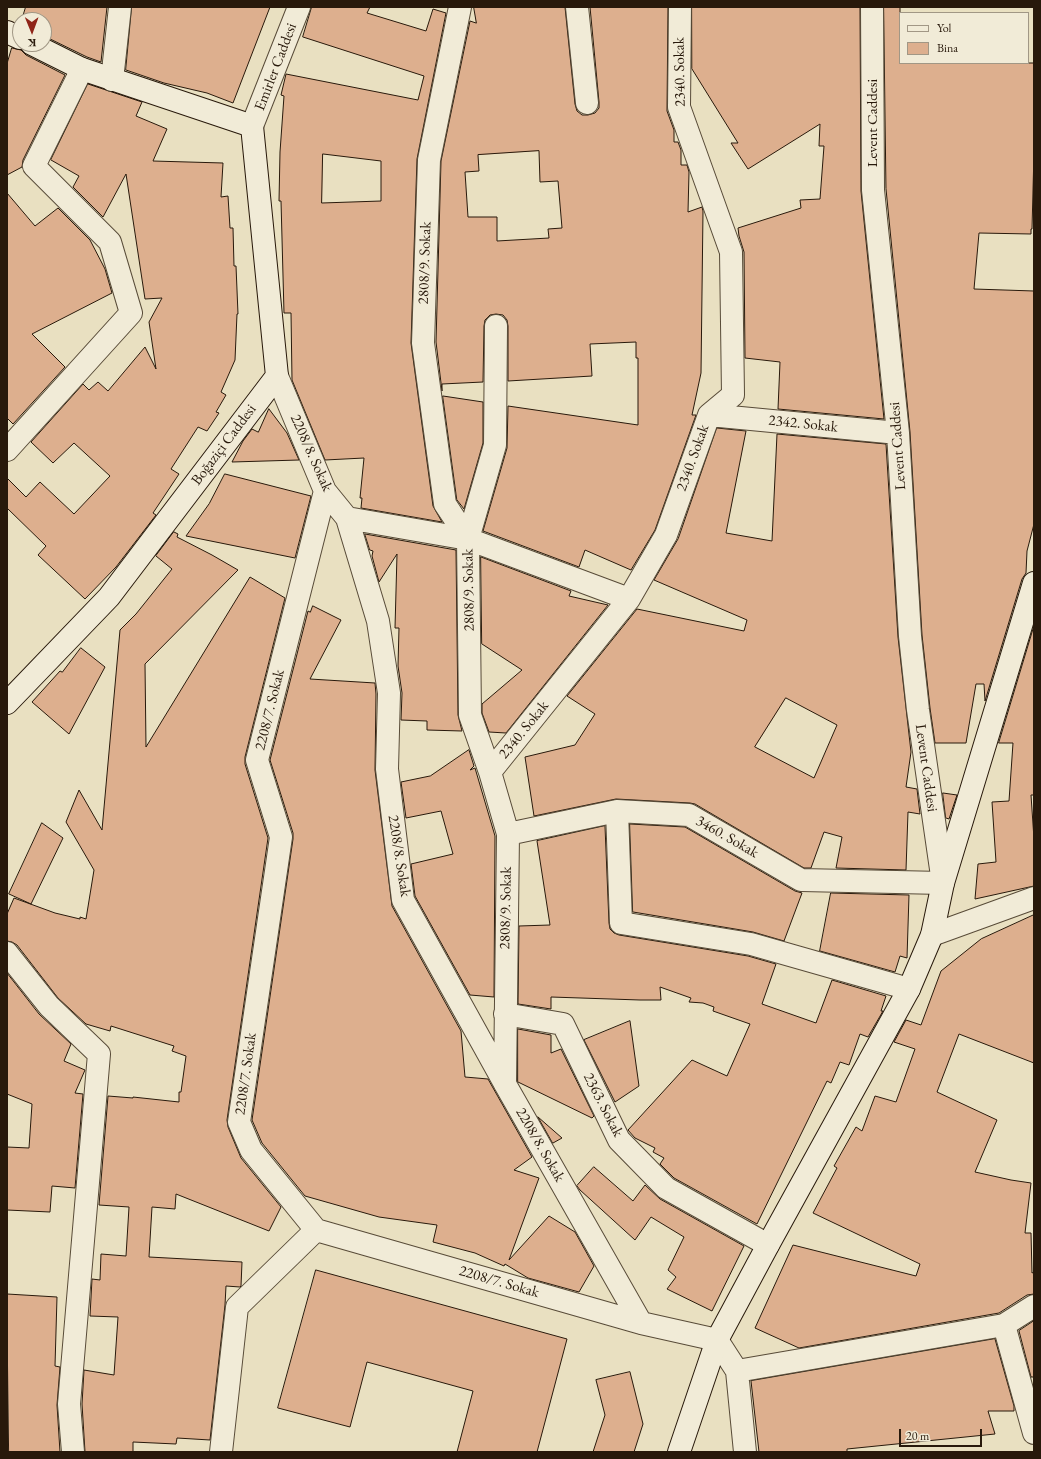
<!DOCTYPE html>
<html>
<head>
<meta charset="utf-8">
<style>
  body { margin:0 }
  #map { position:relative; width:1041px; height:1459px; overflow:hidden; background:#e9e0c1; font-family:"EB Garamond",serif }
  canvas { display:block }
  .frame { position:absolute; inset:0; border:8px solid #28190b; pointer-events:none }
  .legend { position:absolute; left:899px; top:12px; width:130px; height:52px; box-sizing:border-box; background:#f1ebd7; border:1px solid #a19785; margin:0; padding:5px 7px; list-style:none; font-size:12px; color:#28190b }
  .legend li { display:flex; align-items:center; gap:8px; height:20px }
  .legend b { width:20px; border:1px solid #a19785 }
  .north { position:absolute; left:12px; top:12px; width:40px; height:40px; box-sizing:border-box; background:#f1ebd7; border:1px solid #a19785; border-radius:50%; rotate:179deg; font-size:11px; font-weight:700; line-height:16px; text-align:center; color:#28190b }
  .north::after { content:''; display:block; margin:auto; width:14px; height:18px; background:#8f2418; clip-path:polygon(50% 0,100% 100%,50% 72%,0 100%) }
  .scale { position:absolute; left:899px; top:1429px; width:83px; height:18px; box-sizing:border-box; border:2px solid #28190b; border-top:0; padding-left:5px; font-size:12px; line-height:14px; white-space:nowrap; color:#28190b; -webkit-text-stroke:3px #f1ebd7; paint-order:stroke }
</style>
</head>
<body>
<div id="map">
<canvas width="1041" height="1459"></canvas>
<div class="frame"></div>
<ul class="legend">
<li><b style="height:5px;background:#f1ebd7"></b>Yol</li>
<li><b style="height:11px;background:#ddaf8e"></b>Bina</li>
</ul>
<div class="north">K</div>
<div class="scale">20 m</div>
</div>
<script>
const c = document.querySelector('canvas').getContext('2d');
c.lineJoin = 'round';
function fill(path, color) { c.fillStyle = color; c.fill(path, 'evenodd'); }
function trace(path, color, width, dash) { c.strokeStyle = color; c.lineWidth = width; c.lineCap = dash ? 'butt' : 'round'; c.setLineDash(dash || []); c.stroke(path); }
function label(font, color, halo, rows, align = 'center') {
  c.font = font + ' "EB Garamond",serif'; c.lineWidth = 3; c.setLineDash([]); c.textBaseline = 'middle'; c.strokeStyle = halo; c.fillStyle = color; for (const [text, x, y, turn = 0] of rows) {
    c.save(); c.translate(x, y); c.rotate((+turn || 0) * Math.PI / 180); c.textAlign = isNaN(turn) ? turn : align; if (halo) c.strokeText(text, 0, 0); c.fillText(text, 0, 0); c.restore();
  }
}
const building = new Path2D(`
  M26,7h81l-6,55 -14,-5 -43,-21v-16h-22z
  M132,7h138l-37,96 -26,-10 -43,-10 -38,-13z
  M312,7h58l-3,6 59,18 7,-22 13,4 -29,146 -6,184 22,163 9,16 -81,-14 1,-10h-2l4,-40 -39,2 -33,-80 -1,-67h-7l-3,-112h-2l1,-49 4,-56 -3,-1 5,-21 132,26 6,-24 -121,-39zM323,154l58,7v40l-59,2z
  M474,7h91l10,97 2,7 5,4h6l7,-2 4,-5v-6l-9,-95h78l-1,104 7,19v12h4l3,8v15h6l2,7 -1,40 14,-5 1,4 -2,162 -9,42h4l-41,115 -24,40 -46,-20 -6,17 -96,-36 24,-83 1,-42 130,19v-67h-2v-16l-46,2 2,32 -84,5v-55l-1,-6 -4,-5 -7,-1 -6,1 -5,5 -1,6 -1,56 -41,2v7l-6,-49 5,-181 29,-140 6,2zM539,151l1,31 18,-1 4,47 -14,1 1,9 -52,3v-24h-29l-3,-45 14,-1 -1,-16z
  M692,7h168l1,184 23,228 -106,-10 2,-47 -35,-4 -1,-106 -5,-16 -1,-8 63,-20 -1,-8 20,-1 4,-53h-5l1,-22 -72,45 -17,-26h7l-46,-74z
  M884,7h16v56h134v89l-2,77h-1v5l-52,-1 -5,56 60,2v233l-7,27 -1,22 -4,6 -37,122 -1,-17h-8l-10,59h-31l-5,-35 -8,-73 -12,-203 -24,-243z
  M12,48l9,2 5,5 39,20 -42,85 -1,7 -15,8v-111z
  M88,84l54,18 -6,14 31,13 -14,32 70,2 -2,34 7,-1 2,32h3l1,38h2l2,48h-1l-2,46 -14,32 5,3 -10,17 3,1 -12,18 -9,-4 -27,42 8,5 -26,39 3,2 -40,52 -31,32 -47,-44 8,-9 -39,-38v-30l19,19 14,-15 34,32 36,-38 -36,-33 -21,20 -22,-21 52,-58 6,6 9,-8 10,9 37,-44 11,22 -7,-47 13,-24 -17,1 -19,-125 -23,43 -30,-30 6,-11 -28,-16z
  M7,193l28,33 23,-18 32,32 15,29 7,24 -80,41 33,33 -52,57 -6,-6z
  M443,396l40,6v41l-19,66 -7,-9z
  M269,409l18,24 12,27 -67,2 11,-21 9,-12 6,3z
  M717,428l29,3 -20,102 46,8 5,-107 109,10 12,193 13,115 -5,35 11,2 3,25 -12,-2 -2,58 -70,-2 6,-31 -18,-5 -13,36h-7l-109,-64 -5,-1 -74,-4 -82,17 -9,-59 50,-12 20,-31 -28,-18 70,-87 107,22 3,-11 -93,-40 24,-41zM786,698l51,27 -23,53 -59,-31z
  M225,474l86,22 -16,62 -109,-22 23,-32z
  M174,532l4,2 -1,3 35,18 26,15 -93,94 1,83 104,-170 35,21 -40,159v7l23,74 -41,282 1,7 13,31 40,49 -12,24 -93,-37 -1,15 -23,-2 -3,50 93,5 -1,24 -1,1 -14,-1 -1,19 -15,135 -33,-2 -1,6 -43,-2v10h-48l-3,-48 2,-34 30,5 4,-58 -28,-1 2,-37 8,1 1,-26 25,2 3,-49 -30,-2 9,-109 25,2v-1l46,5v-10h2l5,-36 -14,-5 2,-5 -63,-20 -1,5 -24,-7 -28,-26 -41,-53 -5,-3 -5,-1v-27l7,-16 41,15 25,6v-2l6,2 8,-49 -28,-48 13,-32 23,40 18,-200 16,-16 36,-45 -16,-13z
  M365,534l91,16 2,165 4,16 -35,-1v-9l-26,-1 1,-27 -4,-27 1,-38h-4l2,-74 -18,28 -7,-26 1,-5 -3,-1z
  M481,557l90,34 -2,5 39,9 -102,128 -17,-1 -7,-19v-9l40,-34 -40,-26z
  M313,606l28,14 -31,59 65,4 1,11 -1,76 17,136 69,125 4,46 23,2 44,78 -18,13 25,8 -30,82 40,-44 26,16 19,34 -15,26 -51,-14 -23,-14 -1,2 -29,-13 -42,-11 4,-17 -58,-8 -74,-21 -43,-53 -10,-23 41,-281v-6l-23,-73 38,-149 2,1z
  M1034,626v169h-3l3,44v47l-59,13 3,-35 18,-2 -4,-60 17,-1 4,-58h-14z
  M81,648l24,19 -36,67 -37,-32 28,-31 2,1z
  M469,750l5,16 -4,4 5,-2 20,68 -1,161 -24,-2 -55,-99 -4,-32 42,-10 -12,-43 -35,7 -5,-36 29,-6z
  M943,793l14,2 -8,24 -3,-1z
  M42,823l21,15 -32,66 -22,-10z
  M630,824l55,3 110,64 7,2 -18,48 -31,-9 -120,-20z
  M605,826l4,97 1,6 4,4 5,2 129,21 28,8 -14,40 54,19 16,-43 54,16 -5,15h2l-15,26 -8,-3 -11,31 -9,-3 -9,21 -4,-2 -70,143 -83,-46 -14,-14 4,-6 -11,-6 2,-4 -20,-10 -7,-8 64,-70 35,16 23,-52 -37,-13 1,-4 -11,-4 -14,-1 2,-4 -31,-11 1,13h-21l-89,-3v12l-33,-5 1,-78 31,-1 -13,-84z
  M831,893l78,2 -2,63 -7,-2 -5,16 -75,-21z
  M1034,915v148l-75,-29 -22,58 60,28 -22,52 36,8 20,3 -6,50h6l1,40 2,-1v22l-7,1 -28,18 -200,35 -44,-20 38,-83 123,31 4,-12 -107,-51 24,-45 -3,-2 22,-39 6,4 13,-35 21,6 19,-53 -21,-7 12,-22 15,5 20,-54 40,-32z
  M7,973l32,41 32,30 -7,17 21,9 -10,23 8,1 -8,94 -23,-2 -2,26 -43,-2v-63l22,1 3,-44 -25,-10z
  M630,1021l9,65 -24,16 -31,-62z
  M518,1029l33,6v18l10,-4 33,67 -2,2 -74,-36z
  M538,1117l24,21 -9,5z
  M594,1167l39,34 12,-16 15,14 84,47 -32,65 -45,-22 9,-12 -8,-7 16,-33 -33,-20 -16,23 -55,-50 -3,-4z
  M316,1270l251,69 -30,113h-80l16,-61 -106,-29 -17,65 -72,-19z
  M7,1294l50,3 -2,69 5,1 -3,38 3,47h-51z
  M1034,1321v56h-3l-12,-46z
  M995,1339l19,67v5h-26l7,23 -148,15v3h-88l-8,-71z
  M630,1372l13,52 -9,28h-41l12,-37 -9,-35z`);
const street = new Path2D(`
  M460,7l-31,153 -6,183 22,161 23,35 2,176 20,57 18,62 -3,250
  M577,7l10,96
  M112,80l8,-73
  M252,126l47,-119
  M277,376l48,115 22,27 31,103 11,72 -2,76 16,131 102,184 136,239
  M709,415l189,18
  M7,450l124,-137 -21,-71 -76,-76 48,-97
  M325,491l-68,269 24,77 -42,285 12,28 65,80 325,93 76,17 20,31 8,81
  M347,518l121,21 161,60
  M468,539l27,-94 1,-119
  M490,772l139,-173 37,-64 43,-120 24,-20 -2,-143 -52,-145 1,-100
  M617,811l4,112 130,21 158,45
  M508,834l109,-23 72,4 112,65 142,3 -25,-173 -8,-74 -12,-203 -25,-243 -1,-183
  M932,935l102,-37
  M7,953l42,53 50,48 -30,350 4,48
  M505,1014l58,10 56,116 47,48 102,57
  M1004,1325l30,108
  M737,1371l267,-46 30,-19
  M221,1452l16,-145 79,-77`);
const secondary = new Path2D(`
  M7,32l13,6
  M7,703l102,-106 168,-221 -25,-250 -170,-57 -50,-25
  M679,1452l38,-112 51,-95 141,-256 23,-54 11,-52 91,-300`);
const streetNames = [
  ["Emirler Caddesi",276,67,-69],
  ["2340. Sokak",680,72,-91],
  ["Levent Caddesi",873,123,-90],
  ["2808/9. Sokak",425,263,-88],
  ["2342. Sokak",803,424,6],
  ["Boğaziçi Caddesi",224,445,-53],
  ["Levent Caddesi",898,446,-94],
  ["2208/8. Sokak",311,453,66],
  ["2340. Sokak",693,458,-70],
  ["2808/9. Sokak",469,590,-91],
  ["2208/7. Sokak",270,710,-76],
  ["2340. Sokak",524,730,-51],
  ["Levent Caddesi",926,768,82],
  ["3460. Sokak",727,837,30],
  ["2208/8. Sokak",399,856,81],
  ["2808/9. Sokak",506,908,-89],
  ["2208/7. Sokak",246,1074,-82],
  ["2363. Sokak",603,1105,63],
  ["2208/8. Sokak",540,1145,60],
  ["2208/7. Sokak",499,1282,16]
];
fill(building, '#ddaf8e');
trace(building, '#28190b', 1);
trace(street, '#584b38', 24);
trace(secondary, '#28190b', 24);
trace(street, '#f1ebd7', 22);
trace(secondary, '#f1ebd7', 22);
label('15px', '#28190b', '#f1ebd7', streetNames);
</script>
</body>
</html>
